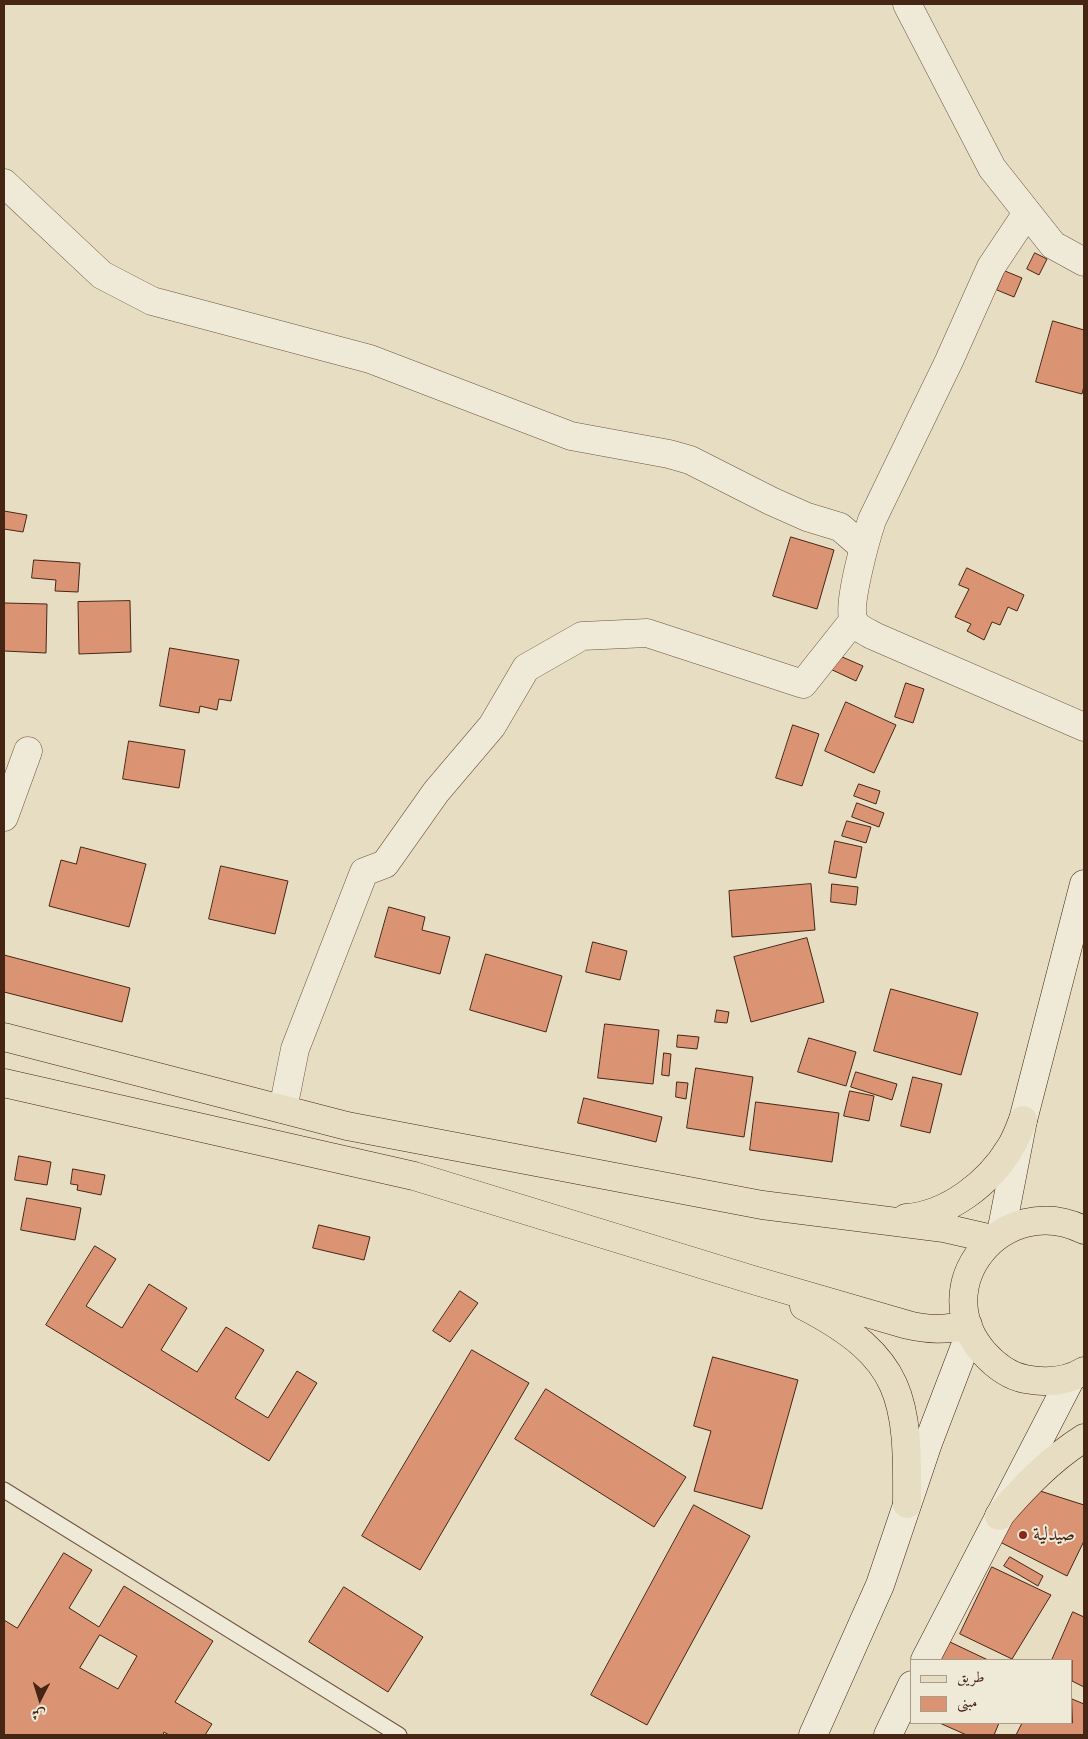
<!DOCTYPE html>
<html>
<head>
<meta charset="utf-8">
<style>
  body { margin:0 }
  #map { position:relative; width:1088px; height:1739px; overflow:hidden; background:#e7ddc2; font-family:"IM FELL Great Primer",Amiri,serif }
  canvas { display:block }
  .frame { position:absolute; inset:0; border:5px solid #472515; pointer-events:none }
  .legend { position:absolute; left:910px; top:1659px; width:162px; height:65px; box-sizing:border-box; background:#efe9d7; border:1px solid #ac9b89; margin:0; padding:6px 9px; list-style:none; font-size:15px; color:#472515 }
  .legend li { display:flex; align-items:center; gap:10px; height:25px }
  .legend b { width:25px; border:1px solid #ac9b89 }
  .north { position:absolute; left:15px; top:1674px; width:50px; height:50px; -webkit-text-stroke:4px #efe9d7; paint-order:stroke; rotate:185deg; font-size:14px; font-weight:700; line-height:20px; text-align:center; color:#472515 }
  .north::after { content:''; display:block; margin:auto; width:18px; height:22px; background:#472515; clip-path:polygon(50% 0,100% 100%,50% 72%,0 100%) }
</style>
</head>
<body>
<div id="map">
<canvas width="1088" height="1739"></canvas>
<div class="frame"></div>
<ul class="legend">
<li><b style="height:6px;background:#e7ddc2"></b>طريق</li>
<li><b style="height:14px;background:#da9473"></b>مبنى</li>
</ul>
<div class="north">ش</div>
</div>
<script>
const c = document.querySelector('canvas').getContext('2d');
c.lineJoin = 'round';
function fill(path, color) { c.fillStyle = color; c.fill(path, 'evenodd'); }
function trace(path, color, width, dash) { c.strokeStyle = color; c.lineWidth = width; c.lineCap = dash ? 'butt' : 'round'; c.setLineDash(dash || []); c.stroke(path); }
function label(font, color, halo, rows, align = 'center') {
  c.font = font + ' "IM FELL Great Primer",Amiri,serif'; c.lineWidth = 4; c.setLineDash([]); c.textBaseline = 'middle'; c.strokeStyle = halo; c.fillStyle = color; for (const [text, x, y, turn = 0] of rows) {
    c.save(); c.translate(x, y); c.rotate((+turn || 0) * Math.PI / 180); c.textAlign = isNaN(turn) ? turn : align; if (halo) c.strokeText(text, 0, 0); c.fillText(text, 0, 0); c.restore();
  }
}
const building = new Path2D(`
  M1035,253l12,6 -8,16 -12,-6z
  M1005,271l17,7 -8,19 -17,-7z
  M1053,321l31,9v56l-2,8 -46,-12z
  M4,511l23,4 -4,17 -19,-3z
  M791,537l43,13 -17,59 -44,-13z
  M34,560l46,3 -2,29 -23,-1 1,-11 -24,-2z
  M967,568l57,27 -7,16 -9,-4 -8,18 -8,-3 -8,18 -17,-9 4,-7 -16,-7 14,-28 -10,-4z
  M130,601l1,51 -52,2 -1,-52z
  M4,603l43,1 -1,49 -42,-2z
  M170,648l69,12 -8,41 -12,-2 -2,11 -17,-4 -1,7 -39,-7z
  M833,653l30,13 -7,15 -30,-14z
  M906,683l18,6 -11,34 -18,-6z
  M846,702l50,23 -22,48 -49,-22z
  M793,725l26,9 -17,52 -26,-8z
  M129,741l56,9 -6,38 -56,-9z
  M859,784l21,7 -4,13 -22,-8z
  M857,803l27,10 -5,14 -27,-10z
  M847,821l24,6 -5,16 -24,-7z
  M835,841l27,6 -6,31 -27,-5z
  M81,847l65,17 -17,63 -80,-21 12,-46 15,4z
  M221,866l67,15 -13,53 -66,-15z
  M811,884l4,46 -83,7 -3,-46z
  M832,884l26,3 -2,18 -25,-3z
  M389,907l36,10 -3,13 28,7 -10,37 -65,-17z
  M807,938l17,64 -73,20 -17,-65z
  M593,942l34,9 -7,29 -34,-8z
  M486,954l76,22 -16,56 -76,-22z
  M4,955l126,33 -8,34 -118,-30z
  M891,989l87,24 -17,62 -87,-24z
  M717,1010l12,2 -2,11 -12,-1z
  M605,1024l54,6 -6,54 -55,-6z
  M678,1035l21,2 -2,12 -20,-2z
  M809,1038l47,14 -10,34 -48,-14z
  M664,1053l7,1 -2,22 -7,-1z
  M696,1068l57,9 -9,60 -57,-9z
  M856,1072l41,12 -5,16 -41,-13z
  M913,1077l29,7 -12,49 -29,-7z
  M677,1082l11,1 -2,16 -10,-2z
  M850,1091l24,5 -5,25 -25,-5z
  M584,1098l78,19 -6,25 -78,-19z
  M756,1102l83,11 -7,49 -82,-12z
  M19,1156l32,6 -4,23 -32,-5z
  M73,1169l32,6 -4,20 -24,-5 1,-5 -7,-1z
  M27,1198l54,10 -6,32 -54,-10z
  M319,1225l51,12 -6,23 -51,-12z
  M95,1246l21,13 -30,47 36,22 27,-44 38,24 -26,42 36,22 29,-45 38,23 -29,48 33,20 29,-47 20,12 -48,78 -223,-136z
  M460,1291l18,12 -28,39 -17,-11z
  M472,1350l57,33 -109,187 -58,-34z
  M713,1357l85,23 -36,129 -68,-18 17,-60 -17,-5z
  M546,1389l140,88 -32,50 -139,-88z
  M1037,1490l47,15v36l-17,35 -69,-35z
  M694,1505l56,31 -103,189 -56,-30z
  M64,1553l28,17 -23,38 30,19 25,-41 89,55 -38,61 37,22 -7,11h-36l-5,-3 -1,3h-159v-115l13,8zM100,1635l37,21 -19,33 -38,-21z
  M1010,1557l33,19 -5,10 -34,-20z
  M992,1567l59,28 -39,64 -52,-25z
  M344,1587l79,50 -35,55 -79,-50z
  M1073,1612l11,5v70l-12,-6v-21h-20z
  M950,1642l38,18h-47z
  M1072,1699l12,5v31h-68l6,-12h50z
  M940,1723h59l-5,12h-27z`);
const lane = new Path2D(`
  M4,1490l395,245`);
const street = new Path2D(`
  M907,4l85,164 61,77 31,17
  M4,183l98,92 50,26 218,58 201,77 98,18 21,6 81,41 36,16 33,10 23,20
  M1027,213l-36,54 -42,94 -77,159c-6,18 -24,82 -19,99 3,9 14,13 21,17l210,91
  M4,817l24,-66
  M283,1109l12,-60 69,-177 21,-8 51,-72 56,-66 34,-58 56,-32 65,-3 156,51 50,-63`);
const secondary = new Path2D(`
  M1001,1233l22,-113 61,-236
  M925,1660l146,-282
  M813,1735l67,-150 48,-142 42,-110
  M888,1735l24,-50`);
const primary = new Path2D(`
  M4,1037l343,89 415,79 182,23 48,11
  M4,1083l410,93 339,104 155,45c21,5 38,5 60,0
  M906,1218c42,-3 83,-35 104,-70 6,-9 9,-19 13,-28
  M1084,1230c-81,-40 -159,56 -100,123 11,12 25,23 41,26 20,4 41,3 59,-8
  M804,1306c100,52 104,92 103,198
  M999,1516c26,-30 52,-57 85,-78`);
const markers = [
  [1023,1535,5,"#8f2418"]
];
const poiNames = [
  ["صيدلية",1033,1535]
];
fill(building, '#da9473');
trace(building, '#472515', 1);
trace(lane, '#6f5340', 17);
trace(street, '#6f5340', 29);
trace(secondary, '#472515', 29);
trace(primary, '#472515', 29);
trace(lane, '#efe9d7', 15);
trace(street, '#efe9d7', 28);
trace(secondary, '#efe9d7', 28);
trace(primary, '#e7ddc2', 28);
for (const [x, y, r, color] of markers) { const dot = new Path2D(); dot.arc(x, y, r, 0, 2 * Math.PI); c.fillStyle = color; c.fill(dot); trace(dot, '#efe9d7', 2); }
label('19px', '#472515', '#efe9d7', poiNames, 'left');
</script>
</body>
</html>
